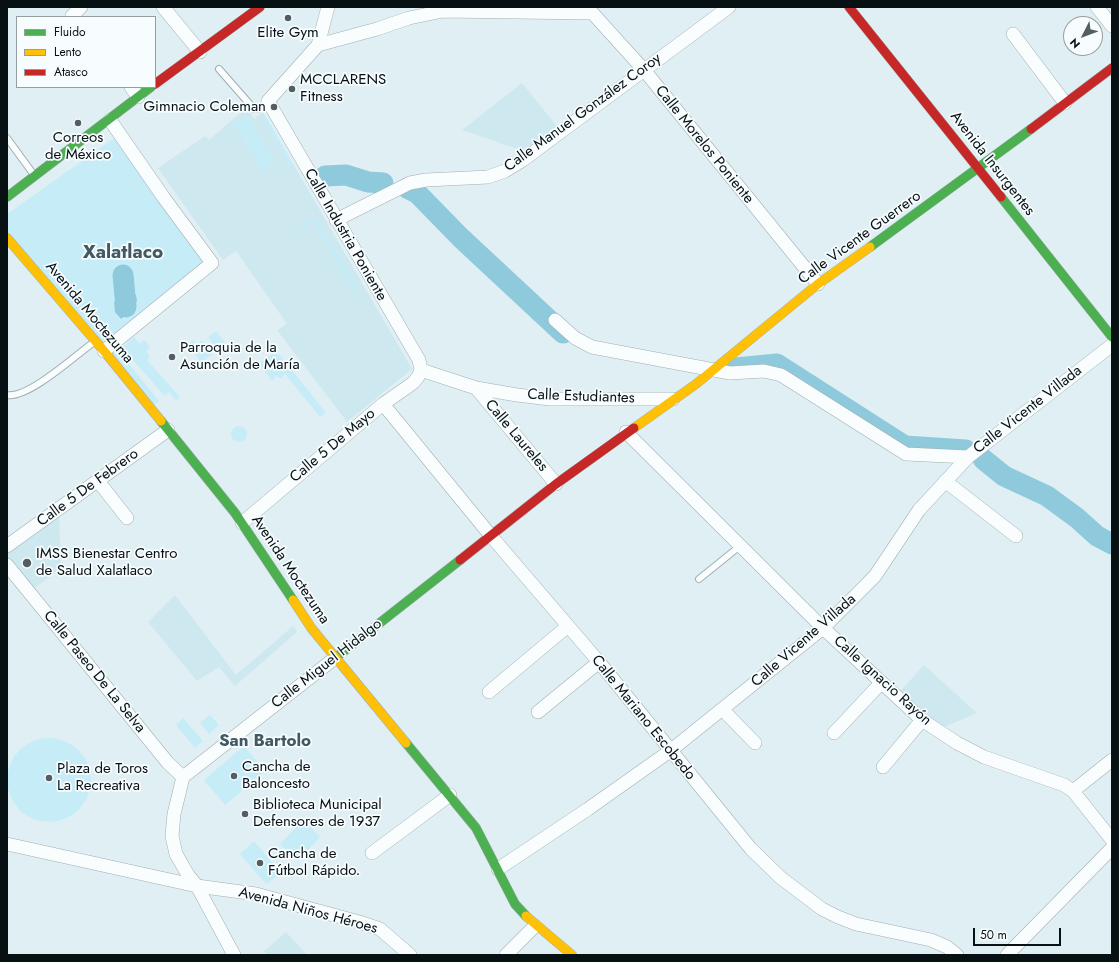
<!DOCTYPE html>
<html>
<head>
<meta charset="utf-8">
<style>
  body { margin:0 }
  #map { position:relative; width:1119px; height:962px; overflow:hidden; background:#e0eff4; font-family:Jost,sans-serif }
  canvas { display:block }
  .frame { position:absolute; inset:0; border:8px solid #071013; pointer-events:none }
  .legend { position:absolute; left:16px; top:16px; width:140px; height:72px; box-sizing:border-box; background:#f7fcfe; border:1px solid #979ea0; margin:0; padding:5px 7px; list-style:none; font-size:12px; color:#071013 }
  .legend li { display:flex; align-items:center; gap:8px; height:20px }
  .legend b { width:20px; border:1px solid #979ea0 }
  .north { position:absolute; left:1063px; top:16px; width:40px; height:40px; box-sizing:border-box; background:#f7fcfe; border:1px solid #979ea0; border-radius:50%; rotate:228deg; font-size:11px; font-weight:700; line-height:16px; text-align:center; color:#071013 }
  .north::after { content:''; display:block; margin:auto; width:14px; height:18px; background:#535e62; clip-path:polygon(50% 0,100% 100%,50% 72%,0 100%) }
  .scale { position:absolute; left:973px; top:928px; width:88px; height:18px; box-sizing:border-box; border:2px solid #071013; border-top:0; padding-left:5px; font-size:12px; line-height:14px; white-space:nowrap; color:#071013; -webkit-text-stroke:3px #f7fcfe; paint-order:stroke }
</style>
</head>
<body>
<div id="map">
<canvas width="1119" height="962"></canvas>
<div class="frame"></div>
<ul class="legend">
<li><b style="height:5px;background:#4caf50"></b>Fluido</li>
<li><b style="height:5px;background:#ffc107"></b>Lento</li>
<li><b style="height:5px;background:#c62828"></b>Atasco</li>
</ul>
<div class="north">N</div>
<div class="scale">50 m</div>
</div>
<script>
const c = document.querySelector('canvas').getContext('2d');
c.lineJoin = 'round';
function fill(path, color) { c.fillStyle = color; c.fill(path, 'evenodd'); }
function trace(path, color, width, dash) { c.strokeStyle = color; c.lineWidth = width; c.lineCap = dash ? 'butt' : 'round'; c.setLineDash(dash || []); c.stroke(path); }
function label(font, color, halo, rows, align = 'center') {
  c.font = font + ' Jost,sans-serif'; c.lineWidth = 3.5; c.setLineDash([]); c.textBaseline = 'middle'; c.strokeStyle = halo; c.fillStyle = color; for (const [text, x, y, turn = 0] of rows) {
    c.save(); c.translate(x, y); c.rotate((+turn || 0) * Math.PI / 180); c.textAlign = isNaN(turn) ? turn : align; if (halo) c.strokeText(text, 0, 0); c.fillText(text, 0, 0); c.restore();
  }
}
const built = new Path2D(`
  M522,83l38,47 -31,23 -67,-23z
  M247,107l7,12 9,-7 149,257 -65,53 -70,-92 10,-6 -51,-73 -13,9 -65,-92 47,-32 4,4z
  M59,509l2,60 -29,21 -25,-30v-12z
  M175,595l61,80 57,-49 4,6 -62,54 -16,-19 -22,14 -49,-59z
  M924,665l53,48 -40,17 -41,-34z
  M286,932l21,23h-40l-3,-4z`);
const green = new Path2D(`
  M248,115l27,46 -9,6 2,3 -4,3 -31,-49 5,-4 2,2z
  M265,115l28,49 -3,2 -28,-48z
  M120,134l87,128 -106,82 -94,-112v-18z
  M315,217l44,74 -4,2 -42,-71 -13,7 -1,-3z
  M216,331l12,15 -9,7 -11,-16z
  M134,337l6,7 4,-4 6,7 -4,4 4,6 -3,3 33,37 -4,3 -7,-8 -4,4 -43,-48z
  M193,340l3,4 6,-4 11,14 -12,8 -13,-18z
  M116,348l43,53 -5,4 -44,-52z
  M273,353l7,2 46,58 -6,4 -35,-43 -4,5 -5,-3 -4,5 -13,-17z
  M231 434a8 8 0 1 1 16 0a8 8 0 1 1-16 0Z
  M210,715l9,10 -10,9 -9,-11z
  M183,718l20,23 -8,7 -19,-23z
  M7 780a42 42 0 1 1 84 0a42 42 0 1 1-84 0Z
  M244,746l21,25 -40,34 -21,-25z
  M303,820l17,17 -22,24 -18,-17z
  M254,841l26,31v2l-14,10 -26,-30z`);
const water = new Path2D(`
  M127,293l9,2 1,6 -3,4 2,4 -3,3h-4l-8,7 -6,-7 -1,-10 5,-4 2,1 2,7h6z`);
const river = new Path2D(`
  M325,176l21,-1 22,7 15,1
  M407,188l10,5 44,45 102,95
  M123,275l3,32
  M736,368l41,-4 128,82 61,4
  M983,459l21,17 43,20 30,22 20,18 15,8`);
const lane = new Path2D(`
  M219,69l35,40h5l9,-8
  M7,138l27,37
  M7,395c21,4 69,-40 87,-53
  M699,579l41,-33`);
const street = new Path2D(`
  M163,7l37,45
  M328,7l-10,38 -50,56 151,259 2,10
  M587,7l57,63 174,214
  M1097,7l15,19
  M72,16l9,-9
  M1013,34l52,69
  M318,45l59,-16 32,-11 34,-7 149,2
  M131,87l7,10
  M336,220l74,-37 16,-3 62,-3 17,-6 18,-11 206,-153
  M555,320l20,18 17,9 138,26 34,-2 17,4 125,79 62,3
  M104,351l108,-88 -48,-65 -54,-78
  M421,370l55,18 41,7 33,4h123
  M476,388l80,96
  M383,404l108,132 108,126 152,187 30,29 41,31 16,8 18,7 75,16 16,7 10,8
  M626,432l197,196 99,92 35,23 27,14 80,28 9,6 39,49
  M98,481l29,37
  M945,481l71,55
  M242,523l141,-119 30,-21 5,-6 3,-7
  M7,546l161,-116
  M7,565l161,198 15,14
  M489,692l79,-66
  M723,710l32,33
  M538,712l61,-50
  M834,733l47,-50
  M883,767l39,-47
  M1073,791l39,-31
  M7,844l190,42 59,8 103,28 21,7 30,26
  M372,853l78,-58
  M498,869l90,-60 82,-58 153,-123 52,-52 44,-66 49,-53 144,-112
  M234,955l-37,-69 -9,-11 -12,-21 -4,-18 2,-22 9,-37 152,-119
  M506,955l29,-29
  M1007,955l105,-107`);
const fast = new Path2D(`
  M7,197l144,-110
  M1001,197l111,140
  M870,247l161,-118
  M161,421l74,92 58,87
  M335,658l125,-98
  M406,743l70,85 39,76 11,12`);
const slow = new Path2D(`
  M7,238l97,113 57,70
  M634,428l62,-44 122,-100 52,-37
  M293,600l19,29 94,114
  M526,916l46,39`);
const jam = new Path2D(`
  M849,7l152,190
  M155,84l105,-77
  M1031,129l81,-61
  M460,560l96,-76 78,-56`);
const markers = [
  [288,18,4,"#535e62"],
  [292,89,4,"#535e62"],
  [274,107,4,"#535e62"],
  [78,123,4,"#535e62"],
  [172,357,4,"#535e62"],
  [27,563,5,"#535e62"],
  [234,776,4,"#535e62"],
  [49,778,4,"#535e62"],
  [245,814,4,"#535e62"],
  [260,863,4,"#535e62"]
];
const poiNames = [
  ["Elite Gym",288,33,"center"],
  ["MCCLARENS",300,80],
  ["Fitness",300,97],
  ["Gimnacio Coleman",266,107,"right"],
  ["Correos",78,138,"center"],
  ["de México",78,155,"center"],
  ["Parroquia de la",180,348],
  ["Asunción de María",180,365],
  ["IMSS Bienestar Centro",36,554],
  ["de Salud Xalatlaco",36,571],
  ["Cancha de",242,767],
  ["Baloncesto",242,784],
  ["Plaza de Toros",57,769],
  ["La Recreativa",57,786],
  ["Biblioteca Municipal",253,805],
  ["Defensores de 1937",253,822],
  ["Cancha de",268,854],
  ["Fútbol Rápido.",268,871]
];
const streetNames = [
  ["Calle Manuel González Coroy",583,113,-36],
  ["Calle Morelos Poniente",704,145,51],
  ["Avenida Insurgentes",992,164,52],
  ["Calle Industria Poniente",345,235,60],
  ["Calle Vicente Guerrero",860,238,-36],
  ["Avenida Moctezuma",89,313,50],
  ["Calle Estudiantes",581,397,2],
  ["Calle Vicente Villada",1028,410,-38],
  ["Calle Laureles",516,436,50],
  ["Calle 5 De Mayo",333,446,-40],
  ["Calle 5 De Febrero",88,488,-36],
  ["Avenida Moctezuma",290,570,56],
  ["Calle Vicente Villada",804,641,-41],
  ["Calle Miguel Hidalgo",327,664,-38],
  ["Calle Paseo De La Selva",94,672,51],
  ["Calle Ignacio Rayón",882,681,42],
  ["Calle Mariano Escobedo",643,718,51],
  ["Avenida Niños Héroes",308,911,15]
];
const quarterNames = [
  ["San Bartolo",265,742]
];
const districtNames = [
  ["Xalatlaco",123,253]
];
fill(built, '#cee8f0');
fill(green, '#c6ecf8');
fill(water, '#8fcadc');
trace(river, '#8fcadc', 21);
trace(lane, '#a2aeb1', 8);
trace(street, '#a2aeb1', 14);
trace(fast, '#a2aeb1', 10);
trace(slow, '#a2aeb1', 10);
trace(jam, '#a2aeb1', 10);
trace(lane, '#fafdfd', 6);
trace(street, '#fafdfd', 13);
trace(fast, '#4caf50', 9);
trace(slow, '#ffc107', 9);
trace(jam, '#c62828', 9);
for (const [x, y, r, color] of markers) { const dot = new Path2D(); dot.arc(x, y, r, 0, 2 * Math.PI); c.fillStyle = color; c.fill(dot); trace(dot, '#f7fcfe', 1.5); }
label('15px', '#071013', '#f7fcfe', poiNames, 'left');
label('15px', '#071013', '#f7fcfe', streetNames);
label('bold 17px', '#425961', '#f7fcfe', quarterNames);
label('bold 19px', '#425961', '#f7fcfe', districtNames);
</script>
</body>
</html>
